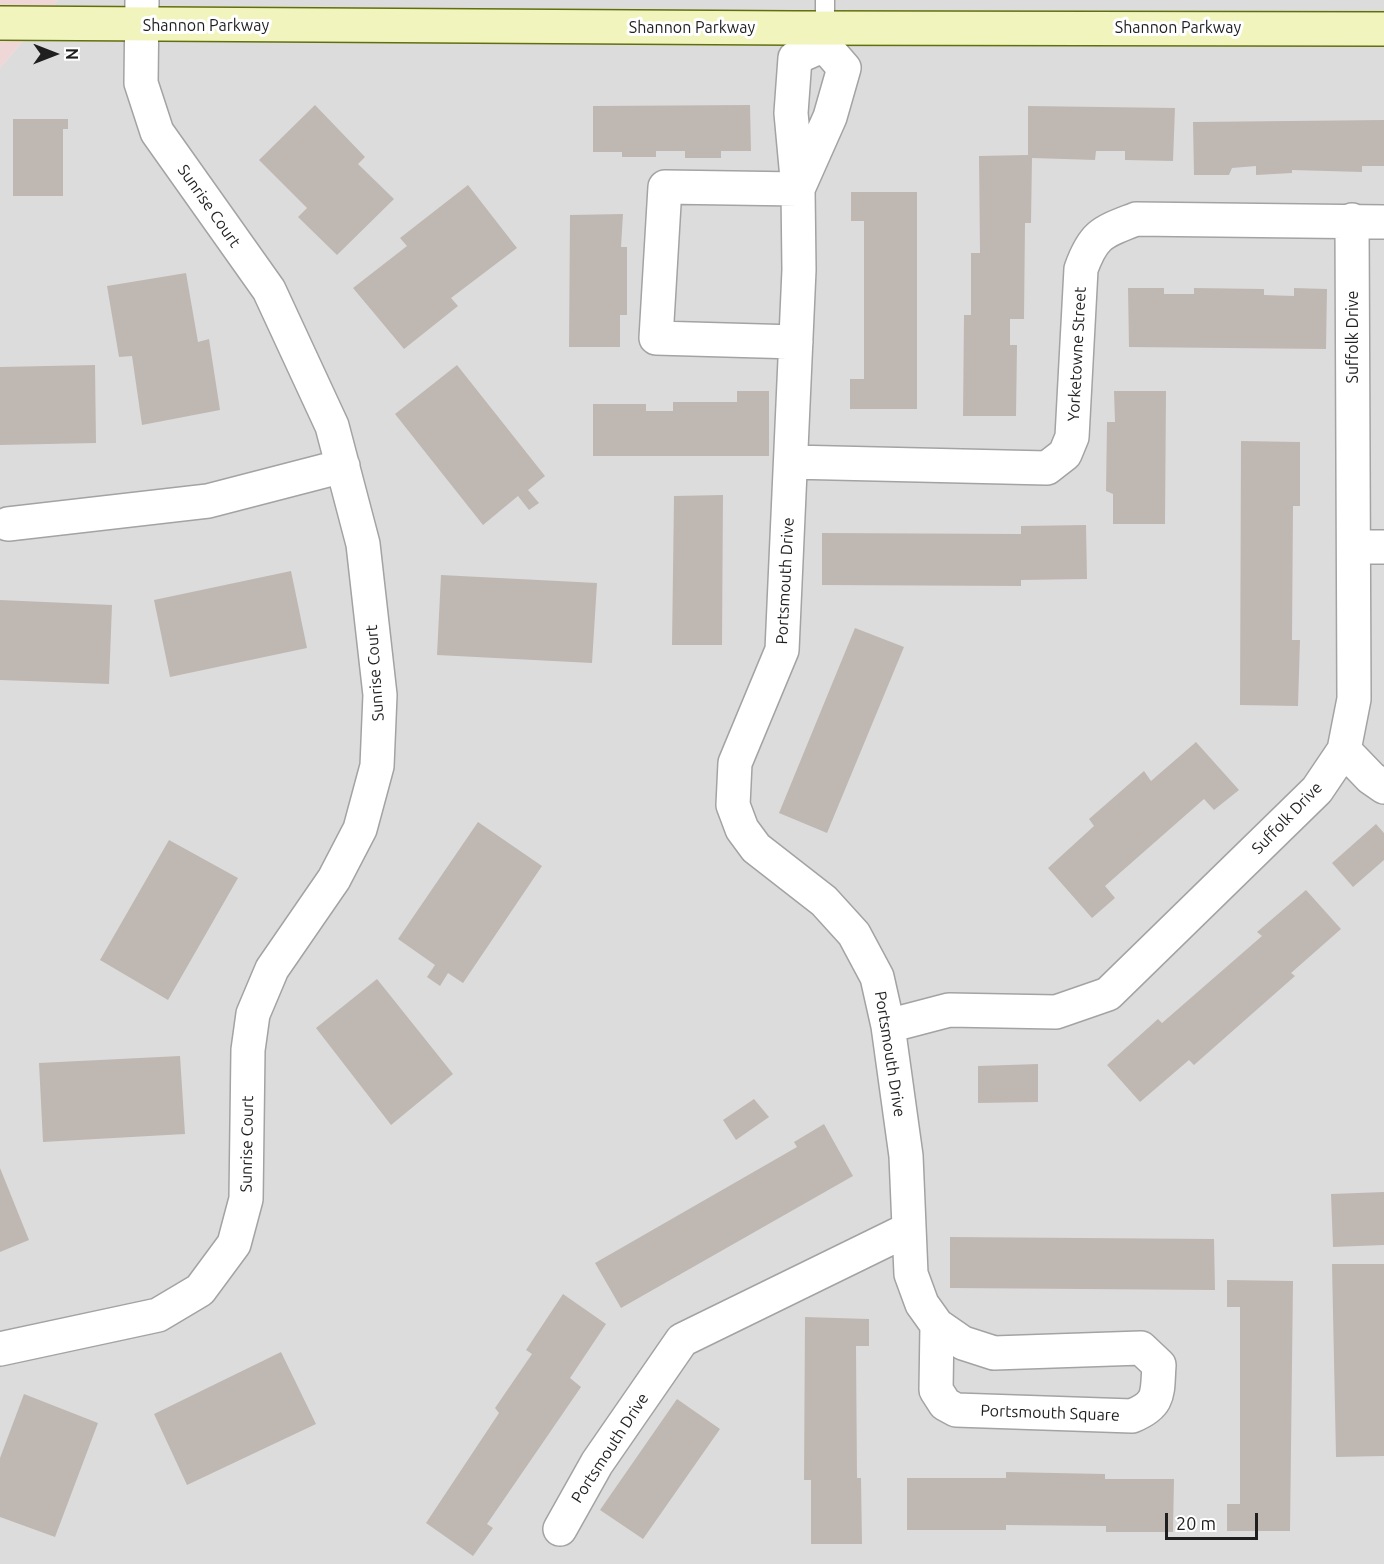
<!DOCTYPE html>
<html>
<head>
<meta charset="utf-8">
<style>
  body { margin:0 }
  #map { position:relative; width:1384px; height:1564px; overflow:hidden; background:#efece6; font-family:Ubuntu,sans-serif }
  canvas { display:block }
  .north { position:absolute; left:24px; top:24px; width:60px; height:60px; -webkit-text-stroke:4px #fff; paint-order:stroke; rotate:90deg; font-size:16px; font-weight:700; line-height:24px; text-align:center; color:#1f1f1f }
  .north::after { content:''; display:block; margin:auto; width:21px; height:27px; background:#1f1f1f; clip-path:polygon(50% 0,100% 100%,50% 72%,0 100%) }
  .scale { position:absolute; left:1165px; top:1513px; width:93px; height:27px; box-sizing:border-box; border:3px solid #1f1f1f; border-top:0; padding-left:8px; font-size:18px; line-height:21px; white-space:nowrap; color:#1f1f1f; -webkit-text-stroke:4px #fff; paint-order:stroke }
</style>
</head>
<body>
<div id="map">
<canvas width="1384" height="1564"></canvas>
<div class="north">N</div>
<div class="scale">20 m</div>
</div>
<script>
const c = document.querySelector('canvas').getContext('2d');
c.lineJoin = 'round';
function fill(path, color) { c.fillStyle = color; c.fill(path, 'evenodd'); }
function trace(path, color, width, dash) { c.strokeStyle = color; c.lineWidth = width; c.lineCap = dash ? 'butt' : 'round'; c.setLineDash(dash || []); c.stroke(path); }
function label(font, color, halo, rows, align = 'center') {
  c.font = font + ' Ubuntu,sans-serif'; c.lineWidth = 6; c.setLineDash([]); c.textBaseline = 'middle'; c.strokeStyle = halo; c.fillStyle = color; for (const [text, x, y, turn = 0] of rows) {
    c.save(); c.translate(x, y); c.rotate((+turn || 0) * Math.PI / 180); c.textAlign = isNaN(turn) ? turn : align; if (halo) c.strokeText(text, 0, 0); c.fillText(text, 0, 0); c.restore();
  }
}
const residential = new Path2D(`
  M58,0h1326v1564h-1384v-1496z`);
const commercial = new Path2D(`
  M0,0h58l-58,68z`);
const building = new Path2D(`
  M315,105l50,52 -7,7 36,35 -57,56 -39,-38 9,-9 -48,-48z
  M750,105l1,46h-30v7h-36v-7h-29v6h-34v-5h-29v-46z
  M1028,106l147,2 -2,53 -48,-1v-9h-29l-1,9 -63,-2 -1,65h-6l-1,96h-14v26h7l-1,71h-53l1,-101h7v-62h9l-1,-97 49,-1z
  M13,119h55v10h-5v67h-50z
  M1384,120v46h-22v6l-70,-2v3l-36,2v-9l-24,2 -3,7h-35l-1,-53z
  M468,185l49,63 -66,50 7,8 -54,43 -51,-61 54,-42 -7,-8z
  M851,192h66v217h-67v-30h14v-158h-13z
  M623,214l-2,33h6v68h-7v32h-51l1,-132z
  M186,273l12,69 11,-3 11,71 -78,15 -10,-69 -13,1 -12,-71z
  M1128,288h36v6h30v-6l70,1v6l30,1v-8l33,1 -1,60 -197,-2z
  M95,365l1,78 -96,2v-78z
  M457,365l88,111 -17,14 11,13 -10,7 -11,-14 -35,29 -88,-111z
  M737,391h32v65h-176v-52h53v7h27v-9h64z
  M1114,391h52l-1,133h-52v-30l-7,-3 1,-69h8z
  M1241,441l59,1v64h-7l-1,134h8l-2,66 -58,-1z
  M723,495l-1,150h-50l2,-149z
  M1086,525l1,54 -66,1v6l-199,-1v-52l199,1v-8z
  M291,571l16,77 -137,29 -16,-77z
  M441,575l156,8 -5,80 -155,-8z
  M0,600l112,5 -3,79 -109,-4z
  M855,628l49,19 -77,186 -48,-20z
  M1196,742l43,48 -25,20 -10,-11 -99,87 10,12 -23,20 -44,-50 46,-42 -5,-7 55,-48 7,10z
  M478,822l64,44 -79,117 -15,-10 -8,13 -13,-9 8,-12 -37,-26z
  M1376,824l8,9v27l-31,27 -21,-24z
  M169,840l69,38 -70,122 -68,-40z
  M1306,890l35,39 -50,44 4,3 -101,89 -5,-5 -49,42 -33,-37 51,-46 4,4 100,-87 -5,-4z
  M377,979l76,95 -62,51 -75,-97z
  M180,1056l5,78 -142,8 -4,-79z
  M1038,1064v38l-60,1v-37z
  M754,1099l15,18 -33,23 -13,-20z
  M824,1124l29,52 -232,132 -26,-45 202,-116 -3,-5z
  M0,1168l29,72 -29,12z
  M1384,1192v53l-51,2 -2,-53z
  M950,1237l264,2 1,51 -265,-2z
  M1332,1264h52v192l-48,1z
  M1227,1280l66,1 -3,250h-63v-27h13v-197h-13z
  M563,1294l43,30 -36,54 11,9 -94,137 6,4 -20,28 -47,-33 73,-110 -4,-5 37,-54 -6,-4z
  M805,1317l64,2v27h-13l1,132h4l1,66h-51v-64h-7z
  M281,1352l35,72 -129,61 -33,-71z
  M24,1394l74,29 -43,114 -55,-20v-59z
  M677,1399l43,30 -77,110 -43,-29z
  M1006,1472l99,2v5h69l-1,53h-67v-6l-100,-1v5h-99v-52h99z`);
const lane = new Path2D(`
  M825,35v-35`);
const street = new Path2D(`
  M798,189l32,-72 14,-49 -20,-23 -29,13 -4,55 7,76 1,81 -17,380 -47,113 -2,42 9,24 14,19 68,53 30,33 23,43 11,49 18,130 5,118 11,30 15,21
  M796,342l-140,-4 9,-151 133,2
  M791,462l256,6 18,-14 7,-17 9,-168c13,-36 22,-37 55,-50l248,3
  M8,524l200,-23 135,-35
  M1354,547h30
  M1344,750l27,28 13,9
  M888,1026l61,-16 107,2 52,-18 209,-204 27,-40 10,-51 -2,-479
  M937,1325l26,18 31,10 147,-5 18,17c-2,28 2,39 -27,51l-176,-6 -11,-6 -9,-14z
  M0,1349l158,-34 42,-25 34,-46 12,-45 2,-149 5,-36 19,-45 62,-90 26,-50 17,-63 3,-71 -17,-151 -31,-118 -63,-136 -112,-158 -16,-49 1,-83
  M560,1529l37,-66 85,-123 227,-111`);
const secondary = new Path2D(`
  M0,23l793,5 591,1`);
const streetNames = [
  ["Shannon Parkway",206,26],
  ["Shannon Parkway",692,28],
  ["Shannon Parkway",1178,28],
  ["Sunrise Court",209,206,55],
  ["Suffolk Drive",1353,337,-90],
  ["Yorketowne Street",1077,354,-87],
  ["Portsmouth Drive",785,581,-87],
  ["Sunrise Court",375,673,-94],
  ["Suffolk Drive",1287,818,-46],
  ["Portsmouth Drive",890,1054,81],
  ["Sunrise Court",247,1144,-89],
  ["Portsmouth Square",1050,1413,2],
  ["Portsmouth Drive",610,1448,-57]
];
fill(residential, '#dddcdc');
fill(commercial, '#eed7d6');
fill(building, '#bfb8b2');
trace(lane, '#a3a3a3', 21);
trace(street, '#a3a3a3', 36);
trace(secondary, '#626f0d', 36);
trace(lane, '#fff', 18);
trace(street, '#fff', 33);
trace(secondary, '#f1f5bd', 33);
label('16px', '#1f1f1f', '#fff', streetNames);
</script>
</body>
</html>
